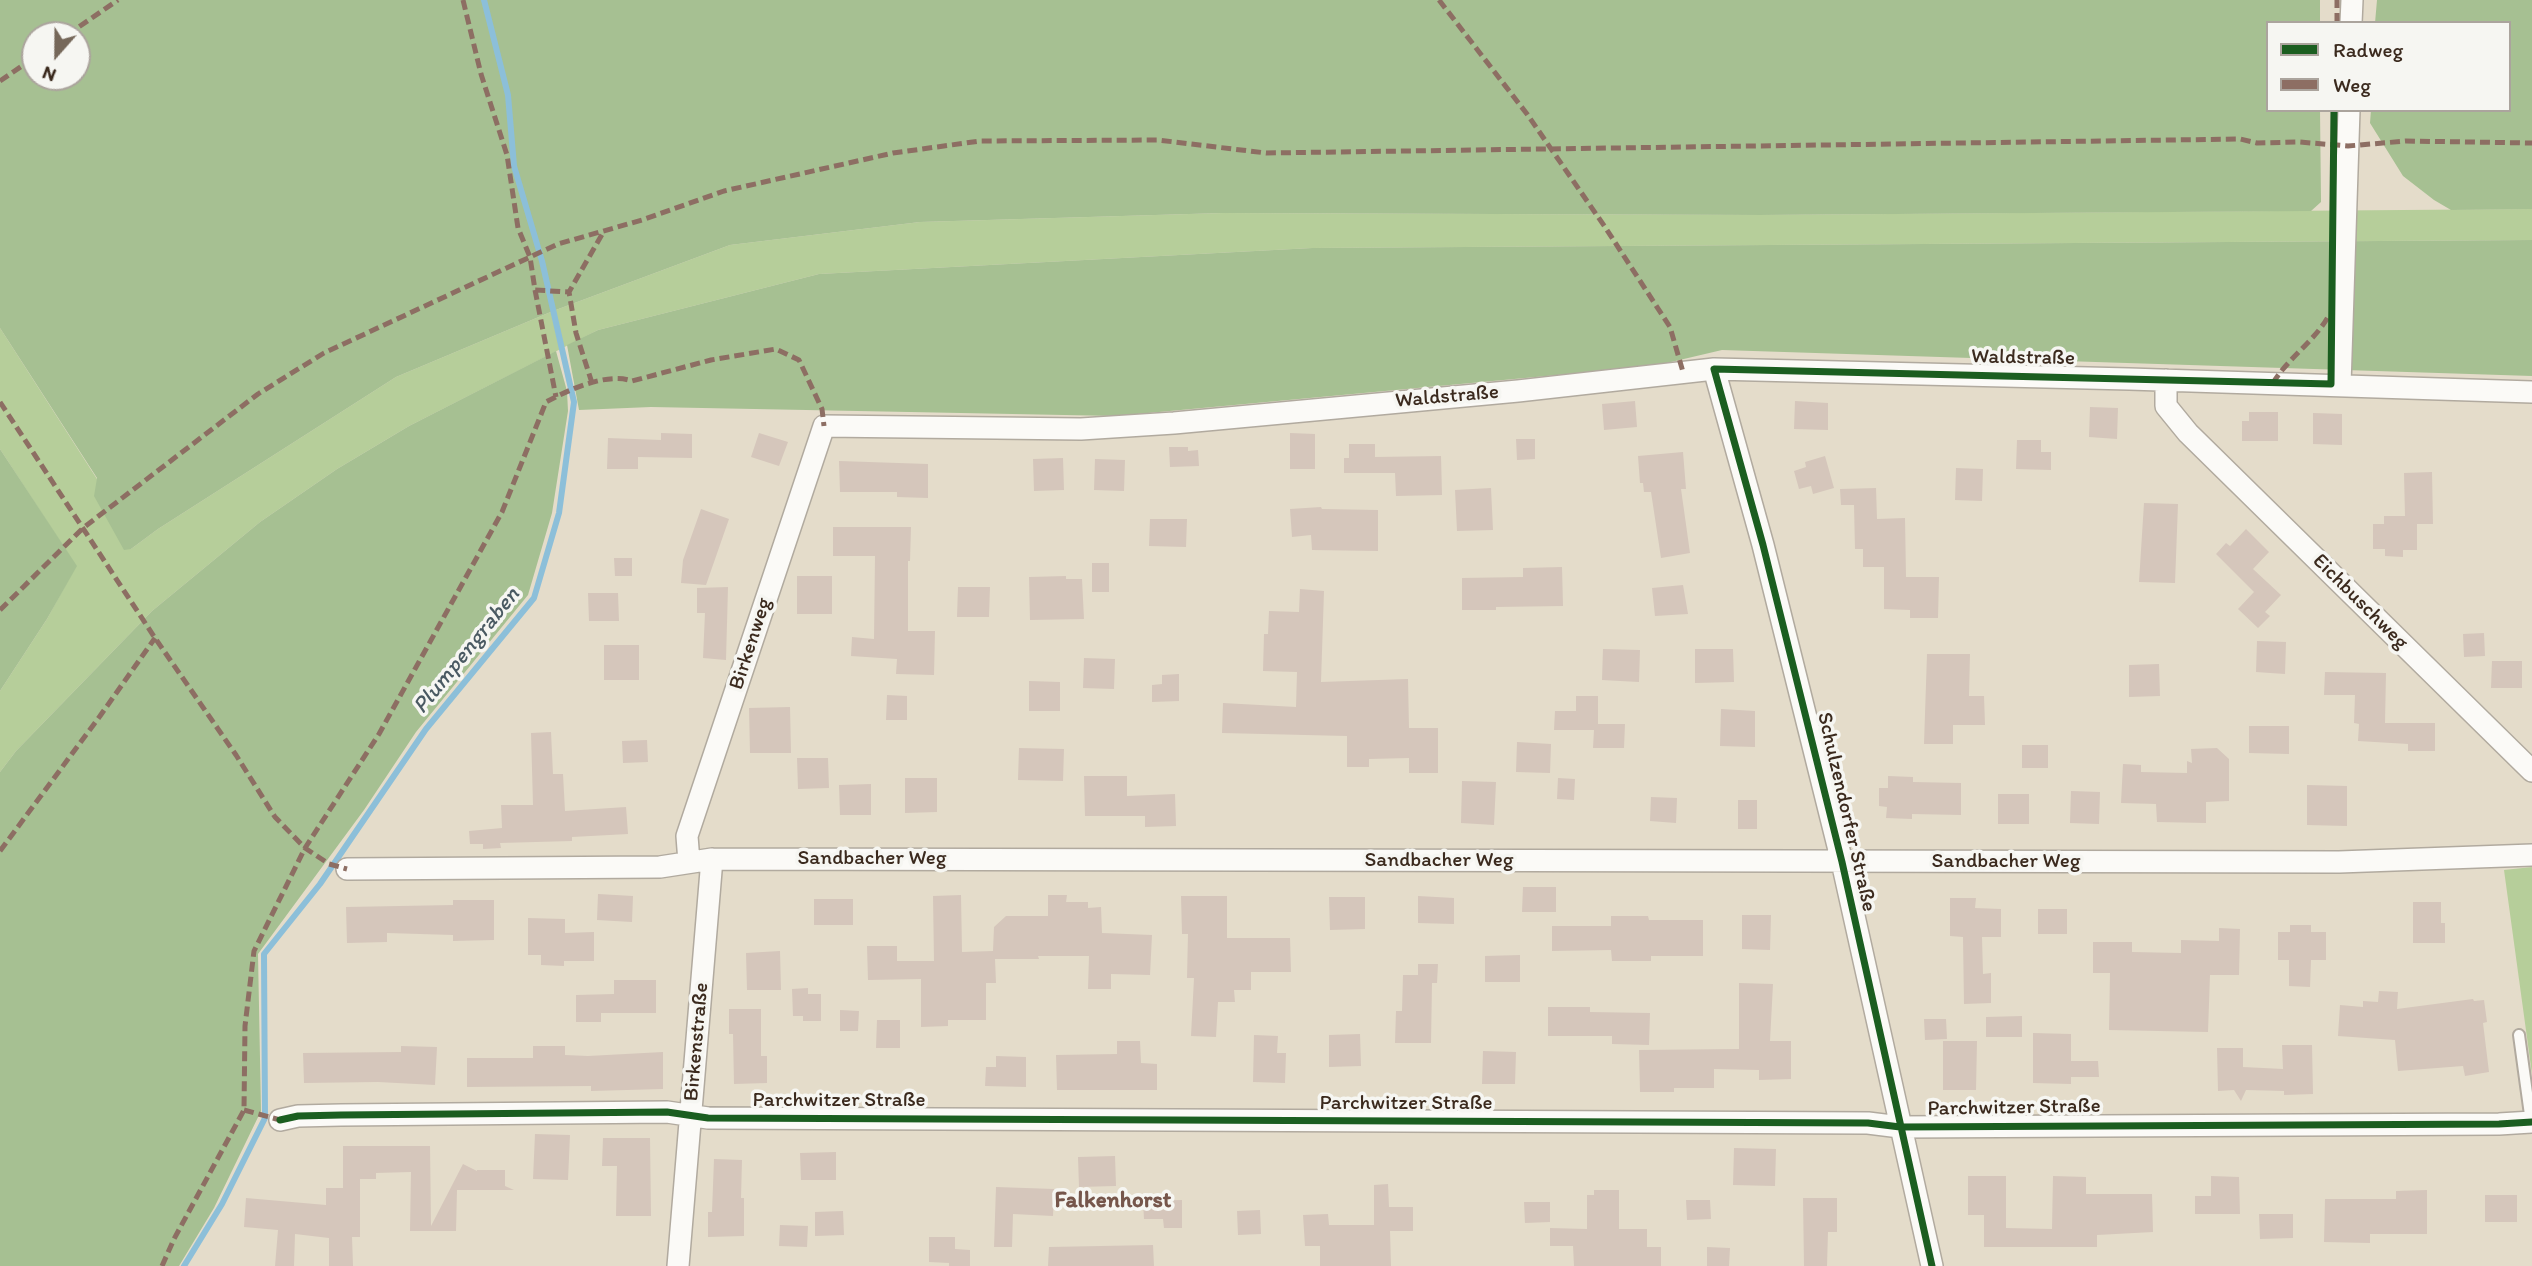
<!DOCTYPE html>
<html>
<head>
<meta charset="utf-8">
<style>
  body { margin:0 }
  #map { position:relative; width:2532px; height:1266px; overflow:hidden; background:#e4dcca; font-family:Itim,sans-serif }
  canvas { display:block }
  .legend { position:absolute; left:2266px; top:21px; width:245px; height:91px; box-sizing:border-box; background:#f6f6f2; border:2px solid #aba49d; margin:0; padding:9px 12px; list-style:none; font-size:21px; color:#3b2a1e }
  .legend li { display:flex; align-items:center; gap:14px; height:35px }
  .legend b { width:35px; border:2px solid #aba49d }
  .north { position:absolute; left:21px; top:21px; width:70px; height:70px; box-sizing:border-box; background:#f6f6f2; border:2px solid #aba49d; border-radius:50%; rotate:201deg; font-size:19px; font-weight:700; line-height:28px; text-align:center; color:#3b2a1e }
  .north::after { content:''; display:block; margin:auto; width:24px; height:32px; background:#76685a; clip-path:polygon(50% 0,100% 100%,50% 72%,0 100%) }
</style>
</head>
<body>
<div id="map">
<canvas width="2532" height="1266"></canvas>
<ul class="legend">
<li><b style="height:9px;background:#1b5e20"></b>Radweg</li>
<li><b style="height:9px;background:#8d6e63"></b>Weg</li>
</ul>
<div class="north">N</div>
</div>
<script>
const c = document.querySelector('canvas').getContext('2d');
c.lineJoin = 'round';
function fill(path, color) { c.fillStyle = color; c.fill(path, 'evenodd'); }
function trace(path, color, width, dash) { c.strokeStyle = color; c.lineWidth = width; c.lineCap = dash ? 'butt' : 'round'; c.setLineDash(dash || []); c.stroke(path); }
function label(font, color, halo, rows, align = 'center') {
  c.font = font + ' Itim,sans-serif'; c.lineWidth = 7; c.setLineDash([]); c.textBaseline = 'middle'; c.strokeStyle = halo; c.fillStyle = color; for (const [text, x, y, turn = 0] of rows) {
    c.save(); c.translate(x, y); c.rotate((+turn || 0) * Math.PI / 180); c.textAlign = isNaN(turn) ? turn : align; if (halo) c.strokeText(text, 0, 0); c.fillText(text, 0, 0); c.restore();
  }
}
const green = new Path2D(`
  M2532,209v31l-1220,8 -493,26 -221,56 -189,96 -72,43 -77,53 -108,89 -136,140 -16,21v-81l47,-72 29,-53 -76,-117v-121l97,151 34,70 27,-20 238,-152 157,-66 177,-66 190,-23 303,-9 537,2z
  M2532,867v207l-28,-204z`);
const forest = new Path2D(`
  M0,0h2320v23h-52v87h52l1,92 -10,9 -551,4 -537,-2 -303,9 -190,23 -177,66 -157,66 -238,152 -27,20 -7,1 -30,-54 3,-18 -97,-150zM77,35v42h-42v-42z
  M2377,0h155v209l-81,1 -17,-10 -31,-24 -33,-53 1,-13h138v-87h-134z
  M2532,240v136l-810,-26 -68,16 -538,50 -465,-9 -72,3 -12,-65 31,-15 221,-56 493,-26z
  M556,351l11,40 1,20 -16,102 -24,82 -112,137 -52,78 -106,144 3,157 -47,97 -35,58h-179v-494l16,-21 136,-140 108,-89 77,-53 72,-43z
  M0,449l77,117 -30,53 -47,72z`);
const stream = new Path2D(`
  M184,1266l38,-62 43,-86 -1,-164 56,-70 106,-155 108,-131 25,-85 15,-111 -32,-141 -28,-95 -6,-71 -24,-95`);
const building = new Path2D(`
  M1635,401l2,26 -33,3 -2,-26z
  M1795,401l33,2v27l-34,-1z
  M2090,407l28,1 -1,31 -28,-2z
  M2249,412h29v29h-36v-20h7z
  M2313,413l29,1v31l-29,-1z
  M661,433l31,1v24l-54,-1v12h-31l1,-31 53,2z
  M759,433l29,9 -9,24 -28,-9z
  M1290,433l25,1v35h-25z
  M1516,439h19v20l-18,1z
  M2017,440h24v12h10v18l-35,-1z
  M1349,444h26v13l66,-1 1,39 -46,1 -1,-23h-51v-15h5z
  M1169,447h19v4l10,-1 1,16 -29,1z
  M1683,452l3,37h-5l9,64 -29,5 -10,-66h-7l-1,-9h-3l-2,-27z
  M1825,456l9,32 -21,6 -2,-8 -12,3 -5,-18 12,-4 -1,-5z
  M1063,458l1,32 -30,1 -1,-32z
  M1095,459l30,1 -1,31 -30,-1z
  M839,461l89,3v34l-31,-1v-5h-57z
  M1956,468l27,1 -1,32 -27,-1z
  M2432,472l1,52h-16v26h-14v7l-18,-1v-7h-12v-25h11v-8h21l-1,-43z
  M1491,488l2,42 -36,1 -2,-41z
  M1876,488l1,31 28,-1 1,59h33l-1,41h-28v-8l-26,-1v-42h-21v-18h-8l-1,-44h-13l-1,-16z
  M2144,503l34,1 -3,79 -36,-1z
  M1321,507l1,2 56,1v41l-66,-1 -1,-15 -19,2 -2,-28z
  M701,509l28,10 -23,66 -25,-2 2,-23z
  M1150,519h37l-1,28 -37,-1z
  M833,527h78l-1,34h-2v70h27l-1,44 -38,-1 1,-15 -46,-3 1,-19 22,2 1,-83h-42z
  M2246,529l23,23 -16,17 28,26 -16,17 5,4 -12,12 -20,-19 16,-17 -38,-38 10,-11 4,3z
  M614,558h18v18h-17z
  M1092,563h17v29h-17z
  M1562,567l1,39 -67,1v3h-34v-32l61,-1v-9z
  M797,576h35v38h-35z
  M1066,576v3h16l2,40 -54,1 -1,-43z
  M1683,585l5,29 -33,2 -3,-28z
  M728,587l-2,73 -23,-2 2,-45h-8v-25z
  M958,587h32l-1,30h-32z
  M1300,589l24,2 -3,91 87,-3 1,49h29v45h-29v-15l-40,1v8h-22v-31l-125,-3 1,-30 73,4 1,-35 -34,-1 1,-37h4l1,-23 30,1z
  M588,593h30l1,28h-30z
  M2484,633l1,23 -21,1 -1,-23z
  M2257,641l29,1 -1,32 -29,-2z
  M604,645h35v35h-35z
  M1603,649l37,1 -1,32 -37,-2z
  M1695,649h38l1,33 -39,1z
  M1927,654h43l-1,42h15l1,29h-32v19h-29z
  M1084,658l31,1 -1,30 -31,-1z
  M2492,661h30v27h-31z
  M2159,664l1,32 -31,1v-32z
  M2325,672l61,1 -1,50h50v28h-27v-7l-50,-3 1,-17 -5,-1 1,-28h-31z
  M1179,674v27l-27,1v-17l10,-1v-9z
  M1029,681l31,1v29h-31z
  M887,695l20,1v24h-21z
  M1576,696h22v28h27l-1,24h-31l1,-18h-40l1,-19h21z
  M790,707l1,46h-41l-1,-45z
  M1721,709l34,2v36l-35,-1z
  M2249,726h40v28l-40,-1z
  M551,732l2,42h10l2,37 61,-4 2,27 -56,3v4l-72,2 1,5 -18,1v-5h-13l-1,-13 33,-3 -1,-23h32l-2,-72z
  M647,740l1,22 -25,1 -1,-22z
  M1517,742l34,2 -1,29 -34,-1z
  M2022,745h26v23h-26z
  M1019,748l45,1 -1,32 -45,-1z
  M2217,748l12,11v42l-23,1v21l-49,-1 -1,-18 -35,-1 2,-39 18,1v7l46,1v-12l5,2 -1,-14z
  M797,758h31l1,30 -31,1z
  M1084,776h43v20l48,-2 1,32 -31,1v-11h-60z
  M1888,776l25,1v5l48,1v32l-49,-1v5l-26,-1 1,-11 -8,-1v-18h9z
  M905,778h32v34l-32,1z
  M1558,778l17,1 -1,21 -17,-1z
  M1462,781l34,1 -2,43 -33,-2z
  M871,784v31h-31l-1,-30z
  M2307,785l40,1v40l-40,-1z
  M2071,791l29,1 -1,32 -29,-1z
  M1998,794h31v30h-31z
  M1651,797l26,1 -1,25 -26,-2z
  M1738,800h19v29h-19z
  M1523,887h33v25h-34z
  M598,894l35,2 -1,26 -35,-2z
  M961,895l1,57 31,-1 1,-24 12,-11h42v-21h19l-1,7h22v6l13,-1 1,26 50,2 -2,40 -39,-1v15h-23l1,-33h-51l1,3h-44l1,24h-10v37h-38v6l-27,1v-48l-53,1 -1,-34h30v15h37l-1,-65z
  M1181,896h46v42h63l1,34h-40v18h-17l1,12h-17l-2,35 -25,-1 3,-58h-7l1,-44h-6z
  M1418,896l36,2v26l-36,-1z
  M1329,897h36v32l-35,1z
  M1950,898h26l-1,10 26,1v28h-19l1,37 8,-1v30l-27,1 -1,-67 -13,-1z
  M814,899h39v26h-39z
  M453,900h41v40l-41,1v-6l-66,-2v9l-40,1 -1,-36 107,-2z
  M2413,902h28v21h4v20h-32z
  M2038,909h29v25h-29z
  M1742,915h29l-1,35 -28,-1z
  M1611,916h37l1,4h54v36h-52v5h-39l-1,-11 -59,1v-25h59z
  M528,918l37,1v14l29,-1v29h-30v5l-23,-1v-10h-13z
  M2290,925h21v7h15v28h-15l-1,27 -21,-1v-26h-11v-28h12z
  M2219,928l21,1 -1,46h-29l-2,57 -99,-2 1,-57h-17v-31h39v10l49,1v-13l38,1z
  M780,951l1,39h-34l-1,-37z
  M1520,955v27h-35v-26z
  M1418,964h20l-1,19h-5l-1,60h-36l1,-32h6l1,-36h15z
  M614,980h42v33h-55v9h-25v-27l38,-1z
  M1739,983l34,1 -3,57h21v38l-32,1v-10l-45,-1v19h-40v4h-34l-1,-42 100,-1z
  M808,988v6h13v27h-18v-5h-10l-1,-27z
  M2379,991l19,1 -1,17 76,-10 1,2 10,-1 3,22 -4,1 6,49 -24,4 -2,-10 -65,5 -3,-31 -57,-4 2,-31 23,2v-6l15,1z
  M1548,1007h42v5l60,1 -1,32 -37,-1v-8h-64z
  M729,1009h32v47h6v27l-33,1 -1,-50h-4z
  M840,1010l19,1 -1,20h-18z
  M2022,1016v21h-36v-20z
  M1924,1019h22l1,20 -22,1z
  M877,1020h23v28h-24z
  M2033,1033l38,1v27h27l1,16h-28v7l-38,-1z
  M1360,1034l1,32 -32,1v-32z
  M1254,1035l24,1 -1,17h9l-1,30 -32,-1z
  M1117,1041h23l1,22 16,1v26h-100l-1,-35 61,-1z
  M1943,1041h34l-1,49h-33z
  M2282,1045h30l1,49 -29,1v-4l-38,-1 -5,11 -7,-11 -16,1 -1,-43h26v19l40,2z
  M401,1046l36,1 -2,38 -57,-3 -74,1 -1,-30 98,-1z
  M533,1046h32v9l23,1 75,-4v37l-72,2v-5l-124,1v-29h66z
  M1483,1051l33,1 -1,32h-33z
  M996,1056l30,1v30l-41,-1 1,-19h10z
  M535,1134l35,1 -2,45 -35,-1z
  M603,1138h47l1,78h-35l1,-50h-15z
  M343,1146h87l1,80 32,-62 14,7v-1h28v16l9,4h-57l-1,41h-46l1,-59 -35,1v6h-16v58h-8l1,29h-24v-28l-34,-4 -1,32h-19l3,-36 -34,-3 2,-29 80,7v-17h17z
  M1734,1148l42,1 -1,37 -42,-1z
  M836,1152v28h-35l-1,-27z
  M1115,1156l1,30 -37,1 -1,-30z
  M714,1159l28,1 -1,38h3v38l-36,1v-25h4z
  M1968,1176h38v52l46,1 1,-53 33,1v17h66l1,38 -56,3v12h-113v-32h-16z
  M2211,1176l28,1 1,37h-45v-18h16z
  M1388,1184l1,23h24v24h-23l1,35h-71v-20h-15l-2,-31 25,-1 1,11h45v-40z
  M996,1187l58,2 -1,27 -40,-2 -1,33h-18z
  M1594,1190h25v39h28v18h14v19h-87l-1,-20h-23v-18l37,1v-34h7z
  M2427,1190v44h-57v9l-46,-1 1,-43h71v-8z
  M2485,1195h32v27h-32z
  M1803,1198h34v34h-9l-1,34h-23z
  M1182,1200v28h-18l-1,-9h-19l-1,-18z
  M1686,1200h24l1,19 -24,1z
  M1524,1202h26v20l-25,1z
  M1260,1210l1,24 -23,1 -1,-24z
  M843,1211l1,24 -29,1v-24z
  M2259,1214h34v24l-33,1z
  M780,1225l28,1 -1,21 -28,-1z
  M929,1237h26v12l15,1v16h-21v-3l-20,-1z
  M1153,1245l1,21h-106l1,-19z
  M1707,1247l23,1 -1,18h-22z`);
const service = new Path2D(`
  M2519,1035l12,87`);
const minor = new Path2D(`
  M2351,23l1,-23
  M1714,369l49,176 79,317 90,404
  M2166,380v26l22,27 344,338
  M2340,385l9,-275
  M689,862l-2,-26 137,-410 257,3 93,-6 344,-32 196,-22 415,10 403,13
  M347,869l313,-2 52,-8 1627,3 193,-7
  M280,1120l18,-4 43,-1 326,-3 41,6 1160,5 32,4 599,-3 33,-2
  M678,1266l34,-407`);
const quiet = new Path2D(`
  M463,0l18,74 26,81 11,73 12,29 5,33 34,2
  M1439,0l88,114 78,113 65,100 13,45
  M2337,23v-23
  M67,35l51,-35
  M0,81l35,-24
  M535,290l21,107
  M592,383l-16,-50 -7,-41 35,-61
  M2273,383c14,-24 43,-43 56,-68
  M0,402l155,236 81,117 39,62 30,31 24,16 18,5
  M0,610l83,-82 175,-134 66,-41 234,-109 84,-24 82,-29 169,-38 87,-12 178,-1 108,13 974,-14 17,4 42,-1 49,4 58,-5 126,2
  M0,851l100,-135 55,-78
  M244,1110l36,10
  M162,1266l12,-27 70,-129 1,-84 9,-75 51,-103 74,-114 123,-222 44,-110c22,-12 61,-30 86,-21l79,-21 65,-11 23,11 23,49 2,17`);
const cycleway = new Path2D(`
  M280,1120l18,-4 43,-1 326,-3 41,6 1160,5 32,4 599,-3 33,-2
  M1932,1266l-90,-404 -79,-317 -49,-176 617,15 3,-274`);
const streetNames = [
  ["Waldstraße",2023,358,1],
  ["Waldstraße",1447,397,-5],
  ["Eichbuschweg",2360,602,45],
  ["Birkenweg",751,644,-72],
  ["Schulzendorfer Straße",1846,812,77],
  ["Sandbacher Weg",872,859],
  ["Sandbacher Weg",1439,861],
  ["Sandbacher Weg",2006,862],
  ["Birkenstraße",697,1042,-85],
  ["Parchwitzer Straße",839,1101],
  ["Parchwitzer Straße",1406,1104],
  ["Parchwitzer Straße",2014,1108,-1]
];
const waterNames = [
  ["Plumpengraben",467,651,-51]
];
const neighbourhoodNames = [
  ["Falkenhorst",1113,1201]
];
fill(green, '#b6ce9a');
fill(forest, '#a6c092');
trace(stream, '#8cbfd9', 6);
fill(building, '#d5c6bb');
trace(service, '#b1aa9f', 14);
trace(minor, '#b1aa9f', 24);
trace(service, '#fbfaf7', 10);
trace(minor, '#fbfaf7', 21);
trace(quiet, '#8d6e63', 5, [10, 5]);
trace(cycleway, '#1b5e20', 7);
label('21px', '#3b2a1e', '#f6f6f2', streetNames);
label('italic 23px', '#4a5a62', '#f6f6f2', waterNames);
label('bold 23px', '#76564b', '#f6f6f2', neighbourhoodNames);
</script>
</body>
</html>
